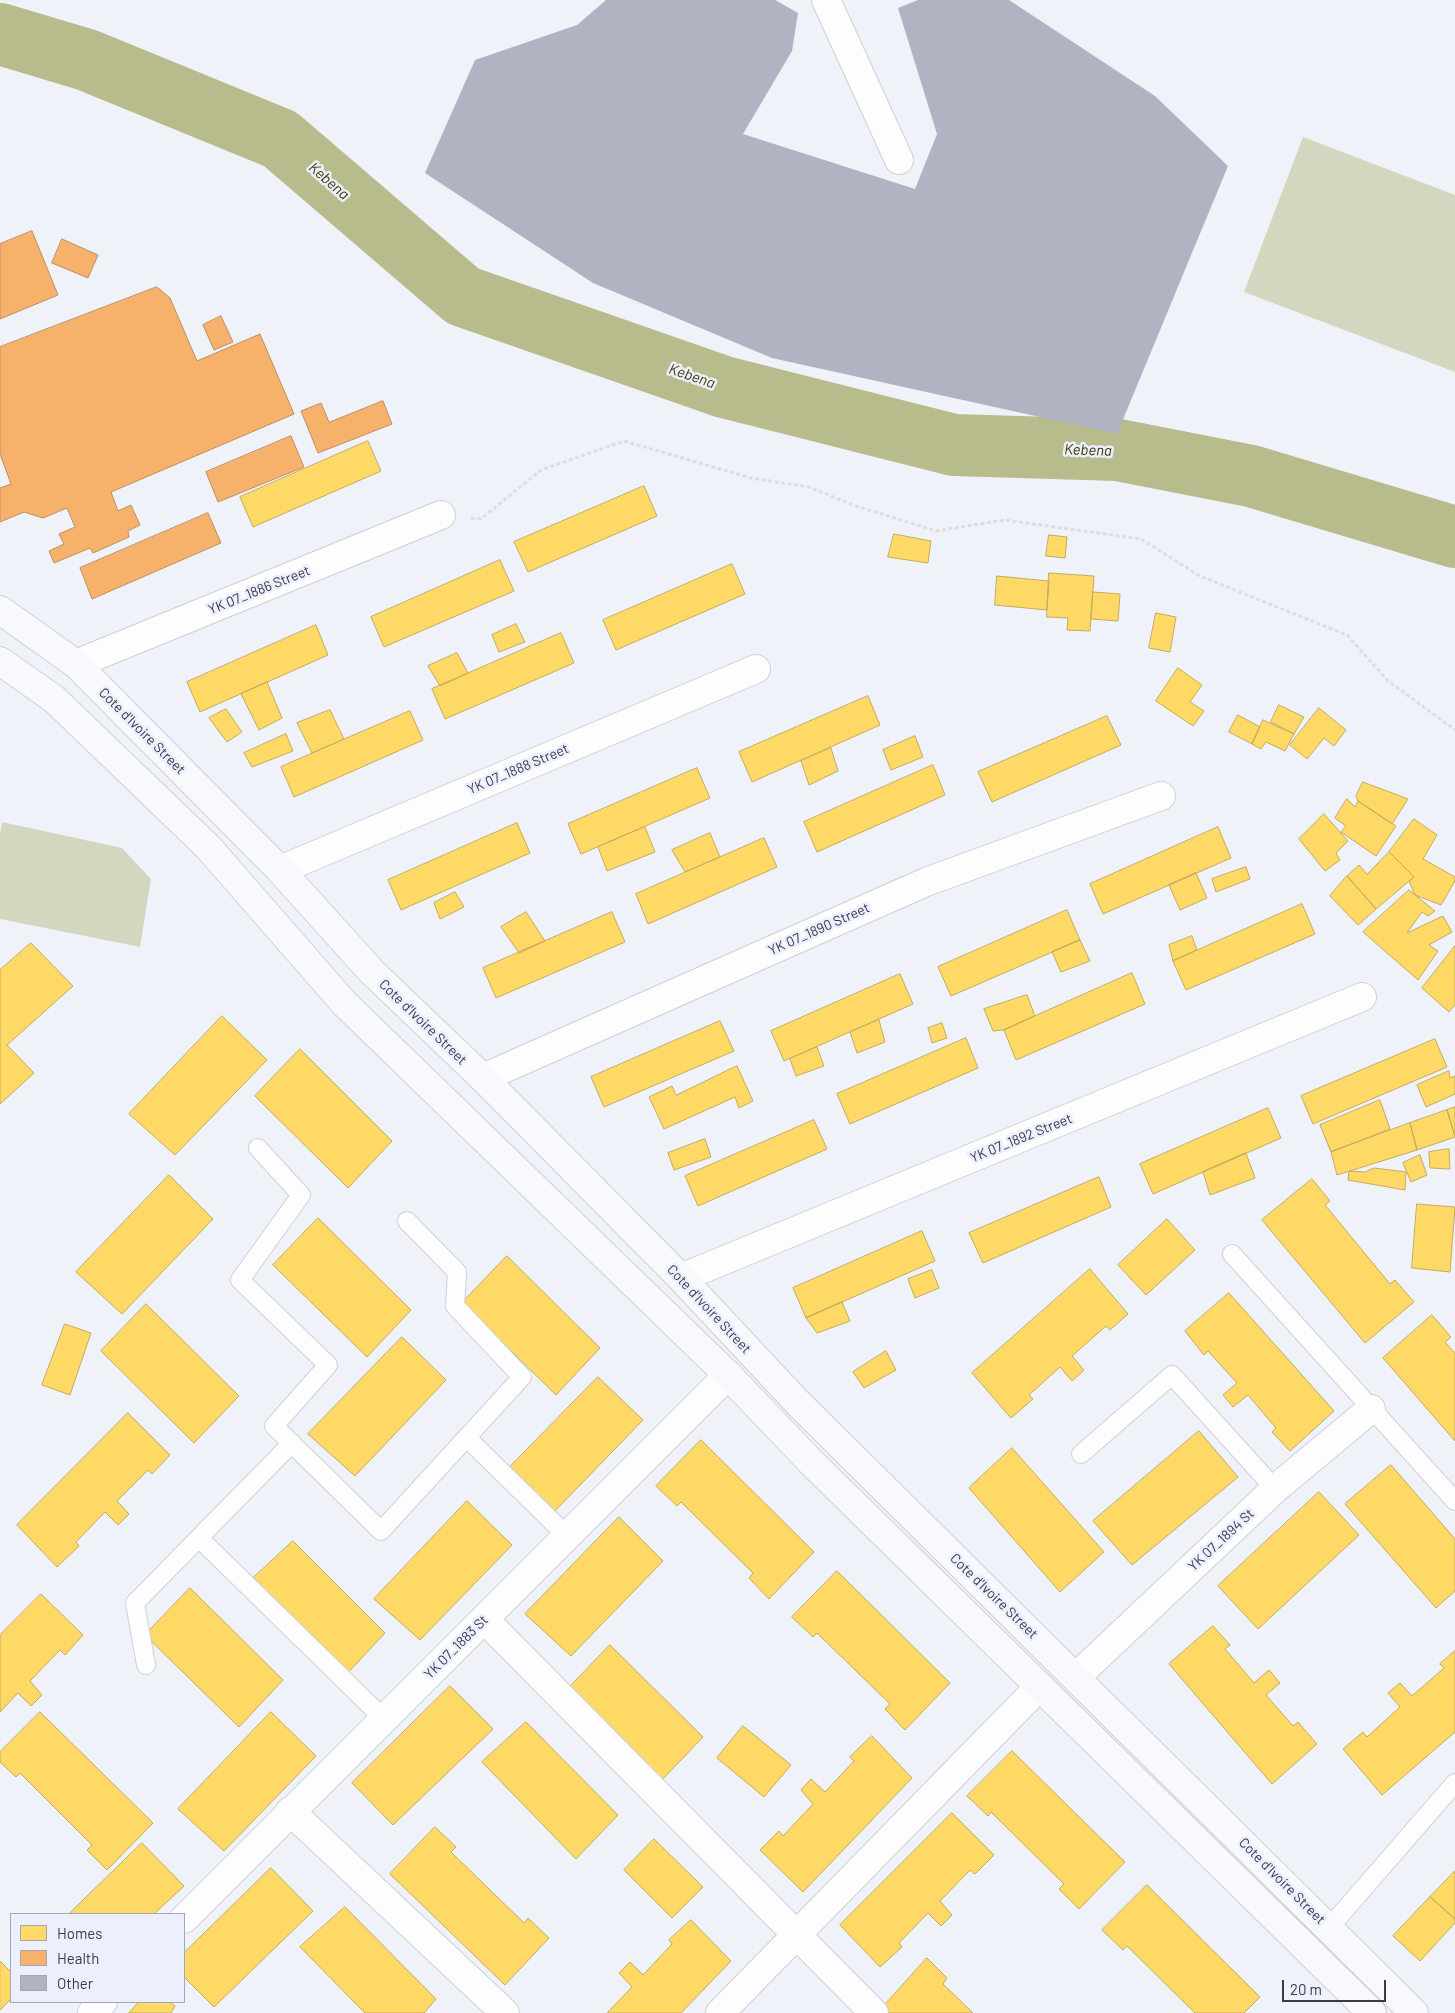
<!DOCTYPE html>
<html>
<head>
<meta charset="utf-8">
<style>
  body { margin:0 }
  #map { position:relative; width:1455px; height:2013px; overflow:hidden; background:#f0f2f9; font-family:Barlow,sans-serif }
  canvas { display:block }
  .legend { position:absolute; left:10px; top:1913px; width:175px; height:90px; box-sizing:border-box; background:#eceffd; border:1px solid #a4a7b5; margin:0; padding:6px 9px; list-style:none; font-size:15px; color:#393b49 }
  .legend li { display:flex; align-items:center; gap:10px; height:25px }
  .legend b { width:25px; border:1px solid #a4a7b5 }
  .scale { position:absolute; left:1282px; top:1980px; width:104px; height:22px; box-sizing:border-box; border:2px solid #393b49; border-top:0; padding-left:6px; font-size:15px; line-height:18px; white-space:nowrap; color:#393b49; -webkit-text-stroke:4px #eceffd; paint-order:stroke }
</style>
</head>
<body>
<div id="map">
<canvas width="1455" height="2013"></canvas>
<ul class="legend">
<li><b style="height:14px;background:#ffd966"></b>Homes</li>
<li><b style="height:14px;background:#f6b26b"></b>Health</li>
<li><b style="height:14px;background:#b1b3c3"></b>Other</li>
</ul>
<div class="scale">20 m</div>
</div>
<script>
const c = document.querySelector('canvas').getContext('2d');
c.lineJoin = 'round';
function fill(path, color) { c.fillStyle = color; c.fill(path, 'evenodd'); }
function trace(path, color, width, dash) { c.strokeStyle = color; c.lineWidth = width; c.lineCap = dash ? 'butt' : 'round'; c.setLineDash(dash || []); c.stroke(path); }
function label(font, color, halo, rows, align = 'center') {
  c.font = font + ' Barlow,sans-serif'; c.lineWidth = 5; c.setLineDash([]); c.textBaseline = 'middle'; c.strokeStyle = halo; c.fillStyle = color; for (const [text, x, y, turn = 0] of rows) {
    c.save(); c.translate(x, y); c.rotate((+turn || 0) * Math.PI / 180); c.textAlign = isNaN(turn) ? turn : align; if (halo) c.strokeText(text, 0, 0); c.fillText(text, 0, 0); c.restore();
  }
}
const green = new Path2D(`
  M1303,137l152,58v177l-211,-80z
  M2,822l120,26 29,31 -11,68 -140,-28v-85z`);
const homes = new Path2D(`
  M368,441l13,30 -128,56 -13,-30z
  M644,486l13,30 -129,56 -14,-30z
  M894,534l37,7 -3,22 -40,-6z
  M1049,535l18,2 -2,21 -19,-2z
  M500,560l14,31 -130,56 -13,-30z
  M732,564l13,30 -129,56 -13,-30z
  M1049,573l45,3 -4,55 -23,-1 1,-12 -21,-1z
  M997,576l52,5 -2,29 -52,-5z
  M1093,592l27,2 -2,27 -27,-2z
  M1156,613l20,4 -6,35 -21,-4z
  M516,624l9,18 -26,10 -7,-17z
  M316,625l12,30 -128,57 -13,-30z
  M561,633l13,30 -129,56 -13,-30z
  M457,653l11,20 -28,13 -12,-20z
  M1178,668l24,17 -12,17 14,9 -11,15 -37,-25z
  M267,682l15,36 -23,12 -18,-36z
  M868,696l12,29 -128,57 -13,-30z
  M1279,705l25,12 -10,17 -23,-12z
  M1319,708l27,22 -12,16 -10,-8 -17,21 -17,-14z
  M226,709l16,23 -15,10 -18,-24z
  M330,710l14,29 -32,14 -15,-30z
  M410,711l13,29 -129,57 -13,-30z
  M1238,715l22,12 -8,17 -23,-12z
  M1107,716l14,29 -129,57 -14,-30z
  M1263,720l31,14 -9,17 -19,-9 -5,7 -9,-5z
  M286,734l7,17 -41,16 -8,-14z
  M915,736l8,21 -32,13 -8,-20z
  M831,748l7,23 -29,14 -8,-24z
  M933,765l12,30 -128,57 -13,-30z
  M697,768l13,30 -129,56 -13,-30z
  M1363,782l45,17 -16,25 -34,-23 -2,-5z
  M1347,799l8,8 3,-6 38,25 -20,30 -35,-24 5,-6 -11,-8z
  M1324,814l24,27 -12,12 4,7 -15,11 -26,-32z
  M1414,819l23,16 -14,24 32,18v4l-14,24 -26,-10 -6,-14 5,-4 -25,-25z
  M517,823l13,30 -129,57 -13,-30z
  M645,827l10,25 -48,19 -9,-24z
  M1218,827l13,31 -128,56 -13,-30z
  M710,833l10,24 -35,15 -13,-22z
  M764,838l13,29 -129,57 -12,-30z
  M1389,852l25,25 -38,32 -29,-33 12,-11 8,9z
  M1246,867l4,12 -34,13 -4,-13z
  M1196,873l11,25 -27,12 -11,-25z
  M1347,876l29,33 -18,16 -28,-29z
  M1409,890l26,21 -7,5 -6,-4 -15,21 36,-17 9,16 -23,13 9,6 -20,29 -55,-48z
  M455,892l9,15 -24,12 -6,-16z
  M1302,904l13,30 -129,56 -13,-29z
  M1067,910l13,30 -129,56 -13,-29z
  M526,912l19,29 -26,12 -18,-26z
  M612,912l13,30 -129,56 -13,-30z
  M1192,936l5,14 -24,11 -4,-16z
  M1080,940l10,21 -29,11 -9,-20z
  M31,943l42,43 -66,59 27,28 -34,31v-134z
  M1455,946v59l-6,7 -27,-24z
  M1132,973l13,31 -129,56 -12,-30z
  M900,974l13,30 -129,57 -13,-30z
  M1027,995l8,21 -31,14 -11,1 -9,-22z
  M222,1016l45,44 -92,95 -46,-41z
  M879,1020l6,22 -28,11 -7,-21z
  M720,1021l14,30 -130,56 -13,-30z
  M942,1023l5,15 -15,5 -4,-15z
  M966,1038l12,30 -128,56 -13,-30z
  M1435,1039l12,28 -134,57 -12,-28z
  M817,1047l7,19 -28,10 -6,-17z
  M300,1049l92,92 -44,47 -93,-92z
  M737,1066l16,35 -14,7 -4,-11 -71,32 -15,-32 23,-11 4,9z
  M1449,1071l1,7 5,-2v18l-29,13 -9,-22z
  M1380,1100l10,29 -59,23 -11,-27z
  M1455,1107v29l-8,-26z
  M1268,1108l13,30 -128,56 -13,-30z
  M1447,1110l8,27 -38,13 -7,-27z
  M814,1120l13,29 -129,57 -13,-30z
  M1410,1123l7,27 -80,25 -6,-23z
  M705,1139l6,18 -37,13 -6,-17z
  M1449,1149l1,20 -20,-1 -1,-16z
  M1246,1153l9,25 -45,17 -7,-23z
  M1420,1155l7,20 -16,7 -8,-19z
  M1374,1168l32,4 -1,18 -57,-10 1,-9 16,1z
  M169,1175l44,44 -91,95 -46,-42z
  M1099,1177l12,30 -128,56 -14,-30z
  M1312,1179l18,22 -5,4 65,79 5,-4 19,22 -49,41 -103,-123z
  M1417,1204l38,3 -5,65 -38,-4z
  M318,1218l93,92 -44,47 -94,-92z
  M1167,1219l28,31 -49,45 -28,-30z
  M922,1231l13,30 -129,57 -13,-30z
  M507,1256l93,92 -44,47 -94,-92z
  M1090,1269l38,45 -18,16 -4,-4 -34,30 12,14 -12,11 -12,-14 -31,28 4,4 -22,19 -39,-45z
  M932,1270l7,18 -24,10 -7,-19z
  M1229,1293l105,118 -44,40 -18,-19 4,-4 -28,-33 -15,12 -10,-12 14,-12 -29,-32 -4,4 -19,-24z
  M842,1302l8,19 -33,12 -11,-15z
  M146,1304l93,92 -45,47 -93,-92z
  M1432,1315l19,22 -6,5 10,11v88l-72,-83z
  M65,1324l26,9 -21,62 -28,-10z
  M402,1337l44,43 -91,96 -47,-42z
  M886,1351l10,19 -32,18 -11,-16z
  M598,1377l45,43 -93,96 -45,-44z
  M128,1413l42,42 -18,19 -4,-4 -31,31 12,13 -11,11 -13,-13 -29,30 3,4 -22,21 -40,-42z
  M1199,1431l39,46 -106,88 -39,-44z
  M701,1440l113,112 -45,47 -20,-21 4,-5 -72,-71 -4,4 -21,-20z
  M1012,1448l92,104 -44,40 -91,-104z
  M1391,1465l64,74v52l-19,17 -91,-104z
  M1319,1492l40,43 -101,94 -40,-43z
  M467,1501l45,44 -92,95 -46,-41z
  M619,1517l44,44 -92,95 -46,-42z
  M293,1541l92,92 -42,45 -94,-96z
  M837,1571l113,112 -45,47 -20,-21 5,-5 -73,-71 -4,4 -21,-20z
  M190,1588l93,92 -44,47 -94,-92z
  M41,1594l42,41 -18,20 -5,-5 -30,31 12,14 -11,11 -13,-13 -18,19v-77z
  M1213,1626l17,19 -5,4 29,34 15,-13 11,13 -14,12 27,31 5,-4 19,22 -45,40 -103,-120z
  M610,1645l93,92 -45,47 -93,-92z
  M1455,1651v81l-73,63 -39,-46 20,-17 4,5 33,-30 -12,-14 12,-10 12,13 32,-28 -4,-4z
  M450,1686l43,43 -100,96 -41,-42z
  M40,1712l113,111 -46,47 -20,-20 5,-5 -72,-72 -4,4 -16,-15v-10z
  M271,1712l45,44 -92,95 -46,-42z
  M526,1722l92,93 -42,44 -94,-97z
  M743,1726l48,39 -27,32 -47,-39z
  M872,1736l40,42 -109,114 -43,-42 19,-19 4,5 30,-32 -12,-14 10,-11 14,13 29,-31 -4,-4z
  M1012,1751l113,111 -46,47 -20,-20 5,-5 -73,-72 -3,4 -21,-20z
  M952,1813l42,42 -19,19 -5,-4 -30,31 12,14 -11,11 -13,-13 -29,30 3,4 -22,20 -40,-42z
  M435,1827l21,20 -5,5 73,71 4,-5 21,20 -44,47 -115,-111z
  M654,1839l49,48 -31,31 -48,-48z
  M142,1843l42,43 -30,28h-85z
  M271,1868l42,43 -99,96 -30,-30v-24z
  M1455,1871v48l-25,-22z
  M1147,1885l113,112 -16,16h-49l-68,-67 -4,4 -21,-20z
  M1430,1897l25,22v4l-35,38 -27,-25z
  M345,1907l91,92 -12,14h-59l-65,-66z
  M691,1920l40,41 -50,52h-74l25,-26 -13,-14 11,-11 13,13 29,-31 -3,-4z
  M927,1958l20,20 -4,6 30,29h-84l-6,-6z
  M0,1961l11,11v27l-11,11z
  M139,2002h31l5,4 -4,7h-42z`);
const health = new Path2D(`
  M32,231l26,64 -58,24v-75z
  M62,239l36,16 -10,23 -36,-15z
  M157,287l13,11 27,63 63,-27 34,80 -183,78 7,19 13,-6 9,20 -12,6 1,6 -36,16 -3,-5 -36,15 -5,-12 15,-7 -5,-10 16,-7 -8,-19 -24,10 -19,-6 -24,10v-34l11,-4 -11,-30v-107z
  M221,316l12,26 -19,8 -11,-25z
  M383,401l9,23 -74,29 -17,-42 20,-8 8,19z
  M291,436l13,31 -86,35 -12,-30z
  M208,513l13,30 -129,56 -12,-31z`);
const river = new Path2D(`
  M0,34l87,26 193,79 183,157 261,91 230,58 164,5 133,26 204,61`);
const building = new Path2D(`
  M606,0h169l23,13 -6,38 -49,83 172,55 22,-55 -39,-126 20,-8h91l146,96 73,70 -111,268 -345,-76 -179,-75 -168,-110 50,-113 102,-35z`);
const path = new Path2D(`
  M471,518l10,1 60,-49 83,-29 127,37 58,9 44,18 83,26 68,-11 137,19 59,37 147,59 41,46 67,49`);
const lane = new Path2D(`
  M258,1148l43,47 -61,85 88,85 -54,61 107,105 141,-154 -67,-71 2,-34 -50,-51
  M1232,1254l223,247
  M467,1438l100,98
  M1081,1454l91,-79 103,114
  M199,1538l184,180
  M146,1665l-11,-62 157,-160
  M1329,1928l126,-145`);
const street = new Path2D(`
  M826,0l73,160
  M76,664l365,-149
  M280,870l476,-201
  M483,1078l443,-196 235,-86
  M681,1278l681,-281
  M484,1619l390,394
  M1076,1677l199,-188 96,-80
  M290,1811l215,202
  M184,1919l544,-544
  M92,2013l11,-11
  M720,2013l319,-326`);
const secondary = new Path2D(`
  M0,610l76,54 204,206 92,102 111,106 198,200 117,125 616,610
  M0,661l54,38 154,148 136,156 384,372 83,87 561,551`);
const streetNames = [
  ["YK 07_1886 Street",259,590,-22],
  ["Cote d'Ivoire Street",142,731,45],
  ["YK 07_1888 Street",518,769,-23],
  ["YK 07_1890 Street",819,929,-24],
  ["Cote d'Ivoire Street",423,1022,44],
  ["YK 07_1892 Street",1021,1138,-22],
  ["Cote d'Ivoire Street",709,1309,47],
  ["YK 07_1894 St",1221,1540,-43],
  ["Cote d'Ivoire Street",994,1596,44],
  ["YK 07_1883 St",456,1647,-45],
  ["Cote d'Ivoire Street",1282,1881,45]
];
const waterNames = [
  ["Kebena",329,181,41],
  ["Kebena",692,376,19],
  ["Kebena",1088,450,2]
];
fill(green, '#d4d7bf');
fill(homes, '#ffd966');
trace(homes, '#c4aa5d', 1);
fill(health, '#f6b26b');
trace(health, '#bd8e61', 1);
trace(river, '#b8bb8b', 62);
fill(building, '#b1b3c3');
trace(lane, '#cecfd9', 20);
trace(street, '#cecfd9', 30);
trace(secondary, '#cecfd9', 30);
trace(path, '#dddee1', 3, [4, 2.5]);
trace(lane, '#fdfdfe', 18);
trace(street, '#fdfdfe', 28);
trace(secondary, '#f8f9fc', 28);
label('14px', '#393b49', '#eceffd', streetNames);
label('italic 15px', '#3a3c00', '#eceffd', waterNames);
</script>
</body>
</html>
